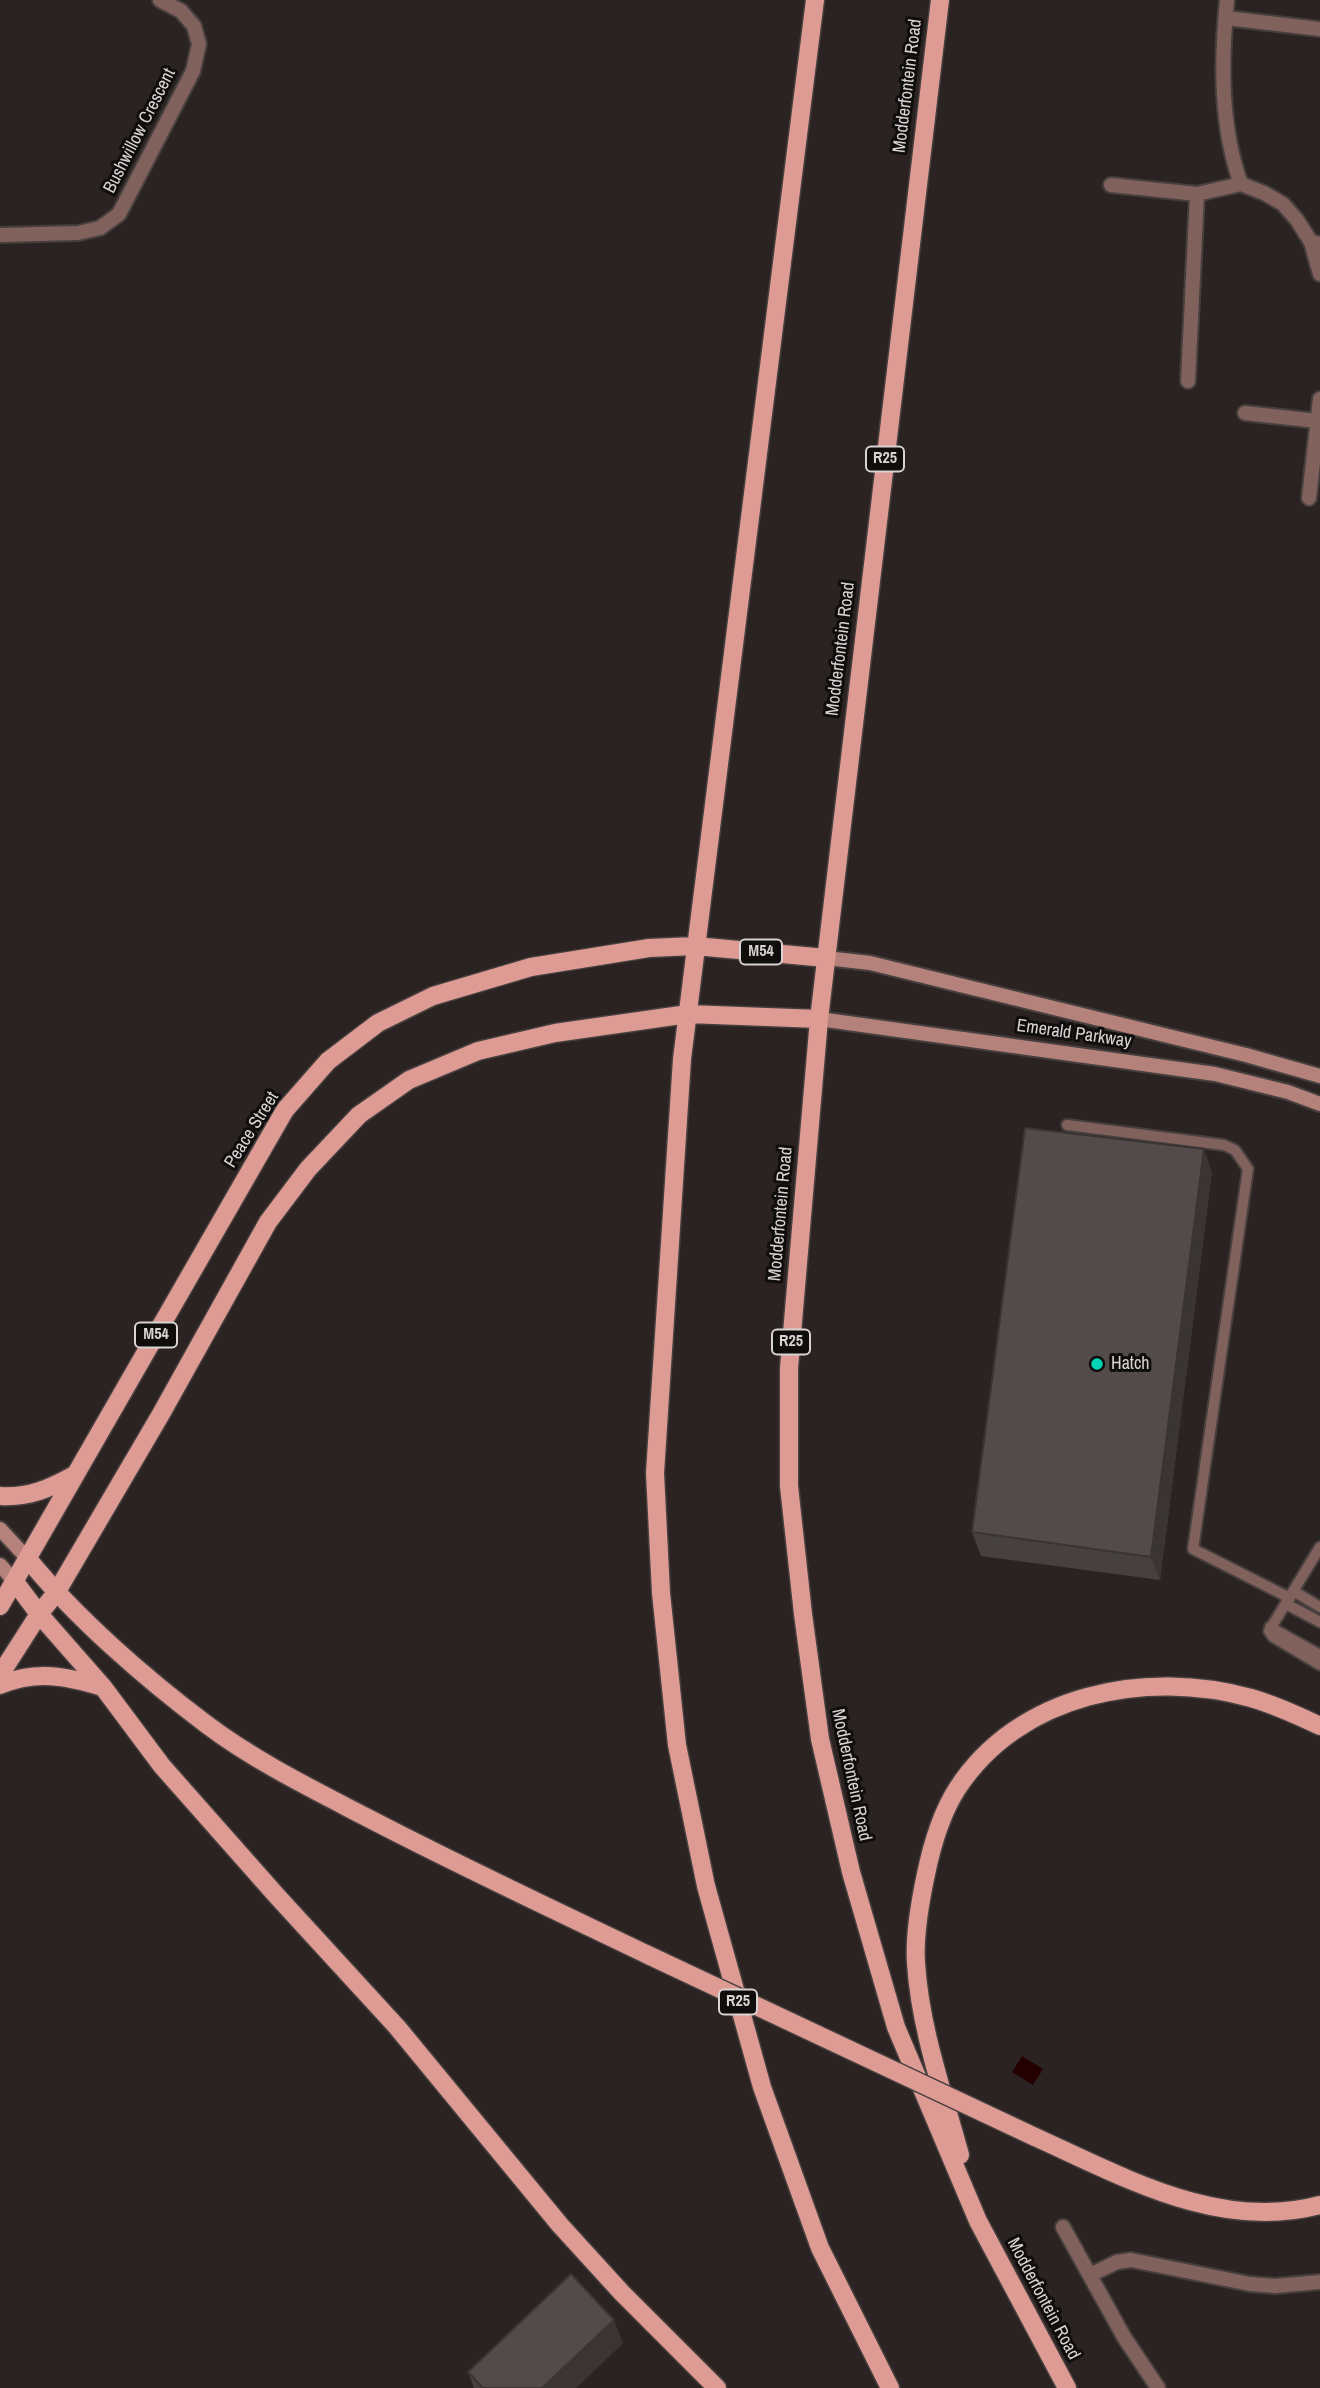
<!DOCTYPE html>
<html>
<head>
<meta charset="utf-8">
<style>
  body { margin:0 }
  canvas { display:block; background:#2a2322 }
</style>
</head>
<body>
<canvas width="1320" height="2388"></canvas>
<script>
const c = document.querySelector('canvas').getContext('2d');
c.lineJoin = 'round';
function fill(path, color) { c.fillStyle = color; c.fill(path, 'evenodd'); }
function trace(path, color, width, dash) { c.strokeStyle = color; c.lineWidth = width; c.lineCap = dash ? 'butt' : 'round'; c.setLineDash(dash || []); c.stroke(path); }
function label(font, color, halo, rows, align = 'center') {
  c.font = font + ' "Archivo Narrow",sans-serif'; c.lineWidth = 6; c.setLineDash([]); c.textBaseline = 'middle'; c.strokeStyle = halo; c.fillStyle = color; for (const [text, x, y, turn = 0] of rows) {
    c.save(); c.translate(x, y); c.rotate((+turn || 0) * Math.PI / 180); c.textAlign = isNaN(turn) ? turn : align; if (halo) c.strokeText(text, 0, 0); c.fillText(text, 0, 0); c.restore();
  }
}
const water = new Path2D(`
  M1022,2056l21,13 -10,16 -21,-13z`);
const lane = new Path2D(`
  M1067,1125l157,20 11,5 13,19 -55,380 97,49
  M1320,1547l-51,84 4,6 47,28
  M1295,1592l25,15
  M1286,1604l34,18
  M1270,1627l50,28`);
const street = new Path2D(`
  M1227,0c-6,61 -7,126 14,184
  M1226,18l94,11
  M1111,185l86,9 44,-10 23,9 19,11 14,16 14,22 9,2
  M0,235l78,-2 22,-5 19,-14 74,-143 6,-27 -5,-18 -13,-15 -21,-11
  M1311,242l9,32
  M1188,381l9,-187
  M1245,413l72,8
  M1309,498l11,-99
  M1063,2227l61,110 34,51
  M1090,2275l27,-13 14,-2 119,24 25,2 45,-4`);
const secondary = new Path2D(`
  M826,958l44,5 376,92 74,21
  M819,1019l396,55 73,18 32,12
  M0,1529l28,30
  M0,1565l15,17`);
const primary = new Path2D(`
  M815,0l-133,1059 -27,414 6,120 16,152 29,141 56,201 58,161 70,140
  M940,0l-121,1019 -30,349v118l14,128 17,125 31,133 45,155 82,194 89,167
  M0,1496c29,2 51,-8 76,-22
  M28,1559c48,59 117,119 178,165 49,37 106,65 160,93 92,48 186,92 280,137
  M15,1582l24,32 64,73 59,79 114,129 121,132 163,198 62,68 95,95
  M0,1606l285,-496 43,-49 50,-38 55,-27 98,-29 118,-19 46,-2 131,12
  M0,1675l39,-61 17,-21 105,-179 107,-192 40,-53 51,-54 50,-35 69,-29 77,-18 133,-19 131,5
  M0,1685c37,-15 66,-9 103,2
  M1035,2137c89,40 185,95 285,68
  M960,2155c-17,-63 -40,-127 -44,-192 -2,-29 4,-61 10,-89 6,-29 15,-60 31,-85 62,-96 190,-120 294,-91 24,7 46,17 69,28`);
const primaryBridge = new Path2D(`
  M646,1954l389,183`);
const wall = new Path2D(`
  M1212,1172l-52,408 -179,-24 -9,-24z
  M623,2343l-47,45h-102l-6,-16z`);
const shadedWall = new Path2D(`
  M1204,1149l8,23 -52,408 -9,-23z
  M614,2320l9,23 -47,45h-34z`);
const building = new Path2D(`
  M1025,1128l179,21 -53,408 -179,-25z
  M571,2274l43,46 -72,68h-59l-15,-16z`);
const markers = [
  [1097,1364,7,"#02d5b6"]
];
const shields = [
  [885,459,38],
  [761,952,42],
  [156,1335,42],
  [791,1342,38],
  [738,2002,38]
];
const shieldNames = [
  ["R25",885,459],
  ["M54",761,952],
  ["M54",156,1335],
  ["R25",791,1342],
  ["R25",738,2002]
];
const streetNames = [
  ["Modderfontein Road",908,86,-83],
  ["Bushwillow Crescent",140,131,-63],
  ["Modderfontein Road",841,649,-83],
  ["Emerald Parkway",1074,1034,8],
  ["Peace Street",252,1130,-58],
  ["Modderfontein Road",781,1214,-85],
  ["Modderfontein Road",851,1775,78],
  ["Modderfontein Road",1043,2299,62]
];
const poiNames = [
  ["Hatch",1111,1364]
];
fill(water, '#250000');
trace(lane, '#463f3e', 14);
trace(street, '#463f3e', 18);
trace(secondary, '#463f3e', 18);
trace(primary, '#463f3e', 21);
trace(lane, '#80615c', 10);
trace(street, '#80615c', 14);
trace(secondary, '#b4827b', 14);
trace(primary, '#dd9b93', 18);
trace(primaryBridge, '#463f3e', 21, []);
trace(primaryBridge, '#dd9b93', 18);
fill(wall, '#474040');
fill(shadedWall, '#3a3434');
fill(building, '#534b4a');
trace(building, '#3a3434', 2);
for (const [x, y, r, color] of markers) { const dot = new Path2D(); dot.arc(x, y, r, 0, 2 * Math.PI); c.fillStyle = color; c.fill(dot); trace(dot, '#100d0d', 2.5); }
for (const [x, y, w] of shields) { const box = new Path2D(); box.roundRect(x - w / 2, y - 12.5, w, 25, 5); c.fillStyle = '#100d0d'; c.fill(box); trace(box, '#d9d4d3', 2); }
label('bold 16px', '#d9d4d3', null, shieldNames);
label('18px', '#d9d4d3', '#100d0d', streetNames);
label('18px', '#d9d4d3', '#100d0d', poiNames, 'left');
</script>
</body>
</html>
